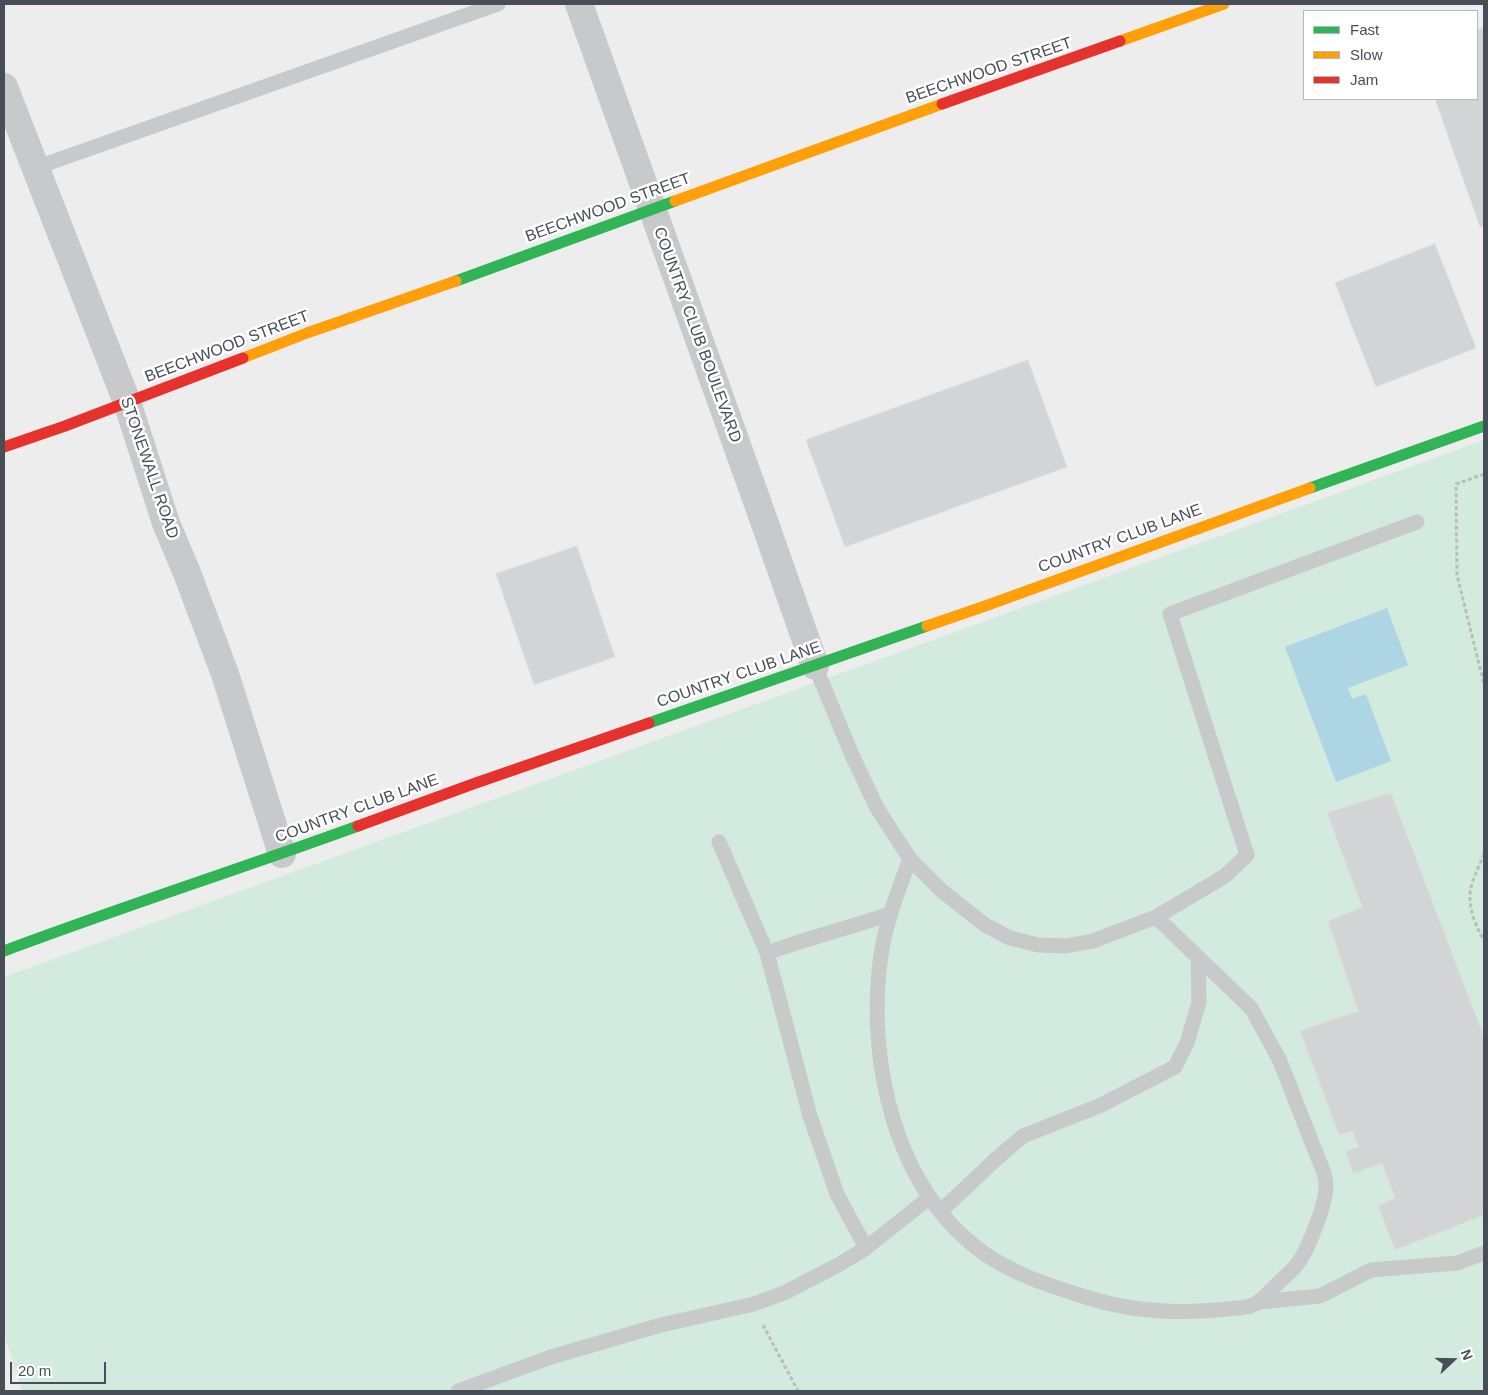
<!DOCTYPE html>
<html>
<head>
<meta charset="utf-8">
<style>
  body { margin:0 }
  #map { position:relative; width:1488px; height:1395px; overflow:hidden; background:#ededed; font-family:Helvetica,sans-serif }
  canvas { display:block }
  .frame { position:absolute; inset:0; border:5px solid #474e57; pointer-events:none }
  .legend { position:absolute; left:1303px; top:10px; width:175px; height:90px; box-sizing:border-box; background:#fff; border:1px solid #b5b8bc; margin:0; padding:6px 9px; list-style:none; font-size:15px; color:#474e57 }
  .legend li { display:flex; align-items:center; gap:10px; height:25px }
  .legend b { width:25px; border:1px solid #b5b8bc }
  .north { position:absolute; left:1428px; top:1335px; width:50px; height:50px; -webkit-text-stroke:4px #fff; paint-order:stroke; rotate:69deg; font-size:14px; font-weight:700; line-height:20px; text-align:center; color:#474e57 }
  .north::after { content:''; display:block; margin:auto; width:18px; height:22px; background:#474e57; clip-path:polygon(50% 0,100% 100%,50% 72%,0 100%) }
  .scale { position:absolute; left:10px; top:1362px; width:96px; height:22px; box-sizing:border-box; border:2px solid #474e57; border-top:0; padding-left:6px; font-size:15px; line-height:18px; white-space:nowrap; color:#474e57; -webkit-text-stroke:4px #fff; paint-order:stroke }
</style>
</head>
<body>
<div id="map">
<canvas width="1488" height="1395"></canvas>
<div class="frame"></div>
<ul class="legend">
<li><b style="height:6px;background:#30b455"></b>Fast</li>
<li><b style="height:6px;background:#ff9f0a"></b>Slow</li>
<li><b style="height:6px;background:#e5322d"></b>Jam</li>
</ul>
<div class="north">N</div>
<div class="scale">20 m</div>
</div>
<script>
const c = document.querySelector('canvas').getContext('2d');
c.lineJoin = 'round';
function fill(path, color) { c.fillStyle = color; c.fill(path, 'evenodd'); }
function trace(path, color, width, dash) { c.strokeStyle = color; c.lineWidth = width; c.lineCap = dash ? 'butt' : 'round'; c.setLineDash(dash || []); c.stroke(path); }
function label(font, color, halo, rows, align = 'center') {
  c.font = font + ' Helvetica,sans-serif'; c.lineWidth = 5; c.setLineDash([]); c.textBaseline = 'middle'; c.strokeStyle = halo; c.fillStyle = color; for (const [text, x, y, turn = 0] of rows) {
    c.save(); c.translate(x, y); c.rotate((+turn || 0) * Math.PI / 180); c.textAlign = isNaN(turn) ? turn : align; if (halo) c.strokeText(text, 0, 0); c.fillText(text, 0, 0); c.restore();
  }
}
const green = new Path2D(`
  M1484,440v951h-1462l-18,-57v-357z`);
const water = new Path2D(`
  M1387,608l21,57 -60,23 4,11 14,-5 25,67 -55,21 -51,-135z`);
const building = new Path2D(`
  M1484,28v198l-4,1 -45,-128h42v-69z
  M1435,244l41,104 -100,39 -41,-104z
  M1028,360l39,107 -222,80 -39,-107z
  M577,546l38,111 -81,28 -38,-111z
  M1391,793l93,244v178l-89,35 -17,-44 17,-8 -13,-35 -29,11 -7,-23 13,-4 -7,-16 -13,4 -39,-104 58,-20 -30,-90 34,-14 -35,-94z`);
const path = new Path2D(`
  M1484,474l-28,10 1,91 27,109
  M1484,854c-4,10 -10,22 -13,33 -4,17 4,39 13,53
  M763,1325l35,66`);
const lane = new Path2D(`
  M35,168l463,-164
  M815,666l37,89 25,53 33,51 32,32 43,34 25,13 28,7 28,1 27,-5 63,-24 69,-41 22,-21 -77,-241 247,-92
  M719,842l48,111 43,163 27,78 29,54
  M910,859c-12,32 -24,63 -29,96 -15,104 13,235 104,299 34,23 67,32 104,44 45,14 93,16 139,11 8,-1 18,-1 25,-4 8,-3 14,-11 20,-17 7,-7 15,-14 22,-21 12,-14 31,-62 31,-81 0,-4 -1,-9 -2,-13l-45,-114 -28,-51 -95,-91
  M767,953l29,-10 95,-29
  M941,1211l55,-52 27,-23 76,-30 76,-39 12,-24 12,-41 -1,-44
  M1259,1302l61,-6 51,-26 86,-7 27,-10
  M458,1391l93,-34 110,-32 93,-21 30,-11 56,-29 26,-16 64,-51`);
const street = new Path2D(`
  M579,4l184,514 52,148
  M4,87l123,315 39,121 21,50 38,101 57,180`);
const fast = new Path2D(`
  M456,281l219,-80
  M1310,488l174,-62
  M649,723l278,-97
  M4,951c117,-44 236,-82 354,-125`);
const slow = new Path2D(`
  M1120,41l104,-37
  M675,201l267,-97
  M243,358l64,-25 149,-52
  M927,626l61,-21 322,-117`);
const jam = new Path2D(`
  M942,104l178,-63
  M4,447l61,-21 178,-68
  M358,826l115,-42 176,-61`);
const streetNames = [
  ["BEECHWOOD STREET",989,71,-19],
  ["BEECHWOOD STREET",608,208,-20],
  ["COUNTRY CLUB BOULEVARD",697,335,70],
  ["BEECHWOOD STREET",227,347,-21],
  ["STONEWALL ROAD",149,468,71],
  ["COUNTRY CLUB LANE",1120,539,-20],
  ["COUNTRY CLUB LANE",739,675,-19],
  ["COUNTRY CLUB LANE",357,809,-20]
];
fill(green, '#d3eade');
fill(water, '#add5e4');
fill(building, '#d3d4d6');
trace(building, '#dedfe0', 1);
trace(path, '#b6c0bd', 3, [4, 2.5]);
trace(lane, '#c8c9cb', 15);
trace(street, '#c8c9cb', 28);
trace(fast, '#30b455', 11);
trace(slow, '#ff9f0a', 11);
trace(jam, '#e5322d', 11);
label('16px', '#474e57', '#fff', streetNames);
</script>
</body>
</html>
